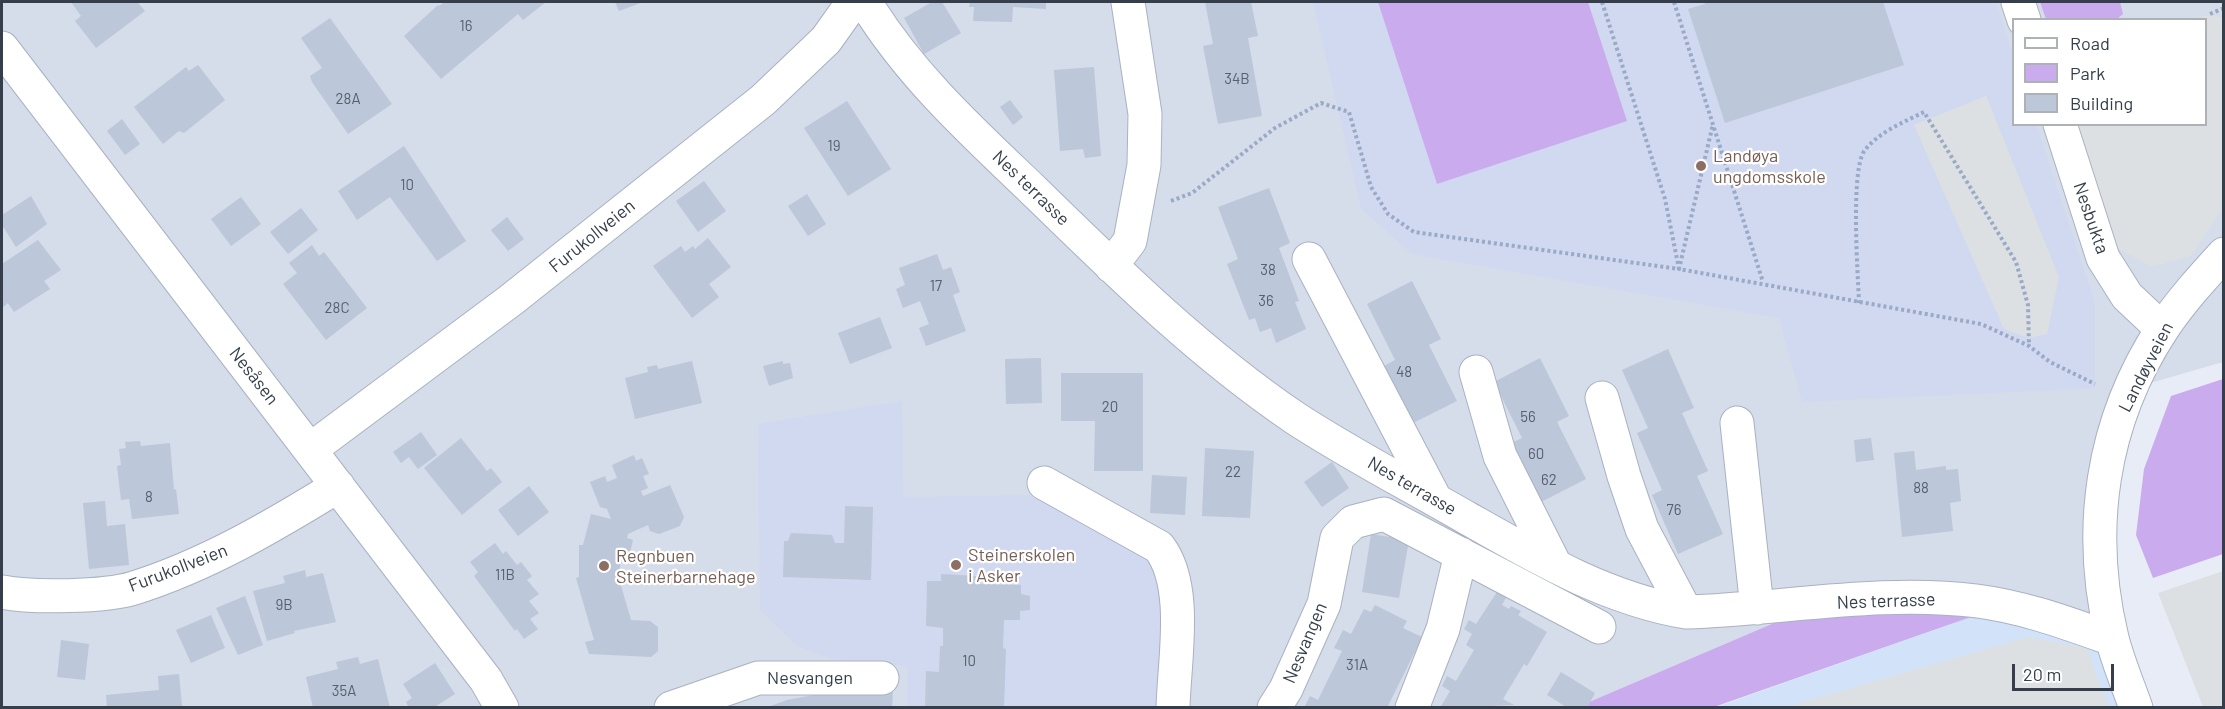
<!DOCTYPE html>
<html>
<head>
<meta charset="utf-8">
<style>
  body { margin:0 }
  #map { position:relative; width:2225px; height:709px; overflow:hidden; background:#e8ecf6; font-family:Barlow,sans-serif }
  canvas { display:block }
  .frame { position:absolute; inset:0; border:3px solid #353e4a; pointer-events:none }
  .legend { position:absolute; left:2012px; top:18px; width:195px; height:108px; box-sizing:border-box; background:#fff; border:2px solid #aeb2b7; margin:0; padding:8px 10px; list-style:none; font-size:18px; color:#353e4a }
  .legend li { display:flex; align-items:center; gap:12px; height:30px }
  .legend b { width:30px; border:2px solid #aeb2b7 }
  .scale { position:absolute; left:2012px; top:664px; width:102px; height:27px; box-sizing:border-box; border:3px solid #353e4a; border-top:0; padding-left:8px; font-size:18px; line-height:21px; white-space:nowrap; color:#353e4a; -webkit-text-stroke:4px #fff; paint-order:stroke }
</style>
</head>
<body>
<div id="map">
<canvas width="2225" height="709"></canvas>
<div class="frame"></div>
<ul class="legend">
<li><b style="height:8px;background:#fff"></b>Road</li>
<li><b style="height:16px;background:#caacee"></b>Park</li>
<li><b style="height:16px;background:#bcc7d9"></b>Building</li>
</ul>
<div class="scale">20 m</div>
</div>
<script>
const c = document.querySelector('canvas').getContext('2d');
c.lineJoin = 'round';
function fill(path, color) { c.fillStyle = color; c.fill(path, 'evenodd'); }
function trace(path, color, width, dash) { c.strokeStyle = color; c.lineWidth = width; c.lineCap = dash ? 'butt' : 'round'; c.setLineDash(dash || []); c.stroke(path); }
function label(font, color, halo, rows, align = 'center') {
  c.font = font + ' Barlow,sans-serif'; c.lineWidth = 4.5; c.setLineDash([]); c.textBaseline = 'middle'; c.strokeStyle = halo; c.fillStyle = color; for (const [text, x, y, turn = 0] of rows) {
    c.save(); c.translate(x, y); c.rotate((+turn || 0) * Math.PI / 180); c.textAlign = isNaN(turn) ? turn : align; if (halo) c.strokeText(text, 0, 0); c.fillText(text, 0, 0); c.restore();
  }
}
const residential = new Path2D(`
  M2,2h2221v360l-76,22 -32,94 -5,93 8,57 -330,-11 -213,91 -1573,-1zM2014,20h192v104h-192z`);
const commercial = new Path2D(`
  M1988,611l118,34 22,63h-414z`);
const education = new Path2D(`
  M1313,2h683l17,54 1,68 22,1 59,178v85l-293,14 -23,-84 -367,-64 -51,-46z
  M902,401l1,96 141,-2 100,57 17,26 3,129h-257v-41l-74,-7 -36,-13 -37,-36 -2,-186z`);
const green = new Path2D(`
  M1378,2h210l39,119 -190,63z
  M2040,2h80l3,12 -6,5h-71z
  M2223,379v175l-70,24 -17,-43 8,-66 27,-73z
  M1988,611l-274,96 -139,1 213,-91z`);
const parking = new Path2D(`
  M2210,14l13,4v190l-32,48 -39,11 -40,-22 -35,-120 129,-1v-104l-13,-1z
  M1986,96l73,181 -12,57 -18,4 -25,-9 -90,-204z
  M2223,571v136h-20l-45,-114z
  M2028,637l59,11 21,59h-322z`);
const building = new Path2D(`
  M71,2h66l8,9 -49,37 -21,-27 6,-5z
  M445,2h101l-23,18 -5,-6 -77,65 -37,-43 34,-31 1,1z
  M615,2h28l-24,9z
  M932,2h10l19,31 -37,21 -20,-36z
  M970,2h76v7l-33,-2 -1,15 -39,-1 1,-14h-5z
  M1205,2h46l7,34 -10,2 14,78 -44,8 -15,-78 10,-2z
  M1704,2h179l21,63 -179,58 -37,-114 17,-5z
  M330,18l62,86 -44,30 -36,-52 -2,-6 12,-8 -21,-30z
  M198,65l27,35 -41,33 -5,-2 -16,13 -29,-37 52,-40 3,4z
  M1094,67l7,89 -16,2 -2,-9 -23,2 -6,-81z
  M1010,100l13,17 -10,8 -13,-18z
  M847,101l44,68 -43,27 -44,-68z
  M122,119l18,25 -15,11 -18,-24z
  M404,146l62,95 -29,20 -47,-64 -33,23 -19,-29z
  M704,181l22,30 -28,21 -22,-31z
  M1269,188l21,55 -11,5 20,53 -4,1 11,27 -30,14 -5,-15 -11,4 -5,-14 -6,2 -22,-56 11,-5 -20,-52z
  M807,194l19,30 -18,12 -20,-30z
  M31,196l16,28 -31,23 -14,-22v-10z
  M241,197l20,27 -30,22 -20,-27z
  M301,208l17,22 -30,24 -18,-22z
  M507,217l17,22 -16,12 -17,-21z
  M708,238l23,29 -22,17 10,13 -27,21 -39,-52 28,-20 4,6 8,-6 2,3z
  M38,240l23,30 -17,11 6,8 -36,23 -6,-9 -6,5v-44z
  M312,245l7,11 5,-4 43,56 -41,32 -43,-56 14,-11 -8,-10z
  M937,254l6,16 8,-3 9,25 -7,3 13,36 -40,15 -7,-18 10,-4 -9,-23 -17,7 -7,-19 9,-4 -6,-17z
  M1412,281l29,58 -12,6 28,56 -44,22 -29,-57 11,-6 -28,-56z
  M880,317l12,31 -42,16 -12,-31z
  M1668,349l26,59 -12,5 26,58 -11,5 26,58 -45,20 -26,-59 10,-5 -25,-57 11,-5 -26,-58z
  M1041,358l1,45 -36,1 -1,-45z
  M1540,358l29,58 -12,6 29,57 -45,23 -30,-59 11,-5 -28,-56z
  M692,361l10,42 -67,16 -10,-41 23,-6 -1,-5 10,-2 1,4z
  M783,361v3l7,-1 3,15 -24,8 -6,-20z
  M1061,373h82v98h-49l1,-50h-34z
  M421,432l16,23 -19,14 -9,-12 -8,6 -8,-11z
  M461,438l26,33 4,-3 11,14 -40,33 -38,-47z
  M1871,438l3,22 -18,2 -2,-22z
  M140,441l1,5 29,-3 4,47 2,-1 3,25 -47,5 -3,-20 -8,1 -4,-34 4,-1 -2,-16 7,-1 -1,-6z
  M1205,448l49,3 -4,67 -48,-2z
  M1914,451l2,19 30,-4v4l12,-1 3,32 -11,2 3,28 -51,6 -8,-84z
  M634,455l2,6 6,-3 7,16 -6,2 5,12 -7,3 2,5 27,-11 14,32 -4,9 -21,8 -9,-3 -2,-6 -20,9 -1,4 6,2 -4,17 -8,-2 -2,24 12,41 19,1 8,6v24l-7,6 -62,-3 -4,-12 9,-2 -18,-62 3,-1v-32h4l8,-31 20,5 -4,-10 -7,-2 -10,-25 15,-6 2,6 10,-4 -5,-13z
  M1332,462l17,26 -27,19 -18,-25z
  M1152,475l35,2 -2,38 -35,-2z
  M529,486l20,26 -31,24 -20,-26z
  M105,501l2,25 18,-2 4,41 -40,4 -6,-66z
  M845,506l28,1 -2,73 -88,-3 1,-36h4l3,-8 41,2 3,8h9z
  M1371,534l38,6 -10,58 -37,-6z
  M495,543l8,11 3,-3 11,14 4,-3 11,14 -5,4 12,14 -10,7 10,12 -9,6 8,10 -14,10 -7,-10 -2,2 -41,-55 4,-4 -8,-10z
  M305,570l1,7 17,-4 13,49 -42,9 1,2 -28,8 -14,-50 32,-8 -2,-7z
  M941,574l36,2v8l44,1v9l9,2v14l-10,1v9h-16l-1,28 3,1 -2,59h-79l1,-37 13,1 1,-26h3v-18l-17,-2 1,-45h14z
  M1499,589l9,5 -6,11 7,4 2,-3 10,5 -3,4 29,17 -20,34 -3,-2 -21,35 11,6 -74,3 10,-17 -8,-5 5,-10 9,5 18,-31 -8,-5 6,-11 -8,-5 5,-9 7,4z
  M245,596l18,49 -25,10 -22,-47z
  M1375,605l32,16 -4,7 19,9 -35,71h-83l6,-12 8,4 24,-49 -8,-3 9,-18 8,4 13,-25 7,3z
  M211,615l14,33 -34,15 -15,-33z
  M61,640l28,4 -4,36 -28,-3z
  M358,657l2,7 18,-5 12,49h-77l-7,-31 32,-8 -2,-7z
  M435,663l20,31 -22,14h-24l-3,-6 6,-4 -9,-14z
  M1561,672l34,21 -8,15h-19l-21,-13z
  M179,674l3,32 -75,2 -1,-13 53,-5 -1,-14z
  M851,688l42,3 -1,17h-127l22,-8z`);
const path = new Path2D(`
  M1602,2l63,197 14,70 302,55 48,22 21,16 45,22
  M1674,2l89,280
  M2210,14l14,-6
  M1171,201l21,-8 83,-65 46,-25 28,9 22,75 17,27 26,18 265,37 34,-145
  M1859,303c-1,-29 -9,-135 6,-153 14,-18 39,-28 59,-38l92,150 12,43 1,41`);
const minor = new Path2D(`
  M865,2c44,72 105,128 166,186 83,81 168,165 264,230 55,36 115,67 172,100 69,39 140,81 219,94 96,-3 195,-23 291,-11 47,6 90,22 135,38
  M2018,2l6,18
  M2,48l484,632 16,28
  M2060,124l43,134 24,38 35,33
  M1309,259l126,240
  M1111,266l19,-25 14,-76 1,-51 -17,-112
  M1476,372l24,84 55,109
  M1602,398l22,78 18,53 44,83
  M1737,423l20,185
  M311,449l200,-149 252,-200 63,-60 27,-38
  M1044,483l115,64c30,39 15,114 14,161
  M2,592c29,6 104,5 132,-4 73,-23 139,-62 204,-102
  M671,708l87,-30h124
  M1274,708l12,-19 38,-85 13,-66 16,-16 31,-8 215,113
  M1412,708l31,-79 18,-75
  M2136,708c-8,-23 -18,-46 -24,-70 -26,-108 -11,-216 51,-310 18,-27 40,-51 61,-74`);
const markers = [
  [1701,166,6,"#8d6e63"],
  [956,565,6,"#8d6e63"],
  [604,566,6,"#8d6e63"]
];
const numberNames = [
  ["16",466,26],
  ["34B",1237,79],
  ["28A",348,99],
  ["19",834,146],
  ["10",407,185],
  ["38",1268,270],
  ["17",936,286],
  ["36",1266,301],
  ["28C",337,308],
  ["48",1404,372],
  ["20",1110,407],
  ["56",1528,417],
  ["60",1536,454],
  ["22",1233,472],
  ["62",1549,480],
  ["88",1921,488],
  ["8",149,497],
  ["76",1674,510],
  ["11B",505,575],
  ["9B",284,605],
  ["10",969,661],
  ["31A",1357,665],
  ["35A",344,691]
];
const educationNames = [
  ["Landøya",1713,156],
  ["ungdomsskole",1713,177],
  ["Steinerskolen",968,555],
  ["i Asker",968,576],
  ["Regnbuen",616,556],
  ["Steinerbarnehage",616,577]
];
const streetNames = [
  ["Nes terrasse",1031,188,44],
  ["Nesbukta",2091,218,71],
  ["Furukollveien",592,236,-39],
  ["Landøyveien",2146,367,-63],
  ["Nesåsen",254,376,52],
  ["Nes terrasse",1412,486,30],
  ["Furukollveien",178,568,-21],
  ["Nes terrasse",1886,601,-2],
  ["Nesvangen",1305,643,-67],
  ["Nesvangen",810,678]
];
fill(residential, '#d5dcea');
fill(commercial, '#d1e2f9');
fill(education, '#d0d9f0');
fill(green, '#caacee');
fill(parking, '#dde0e3');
fill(building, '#bcc7d9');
trace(minor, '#a9b2c2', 35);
trace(path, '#99a9c6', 4, [3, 3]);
trace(minor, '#fff', 33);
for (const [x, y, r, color] of markers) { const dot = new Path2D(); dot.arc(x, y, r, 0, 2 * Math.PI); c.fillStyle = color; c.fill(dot); trace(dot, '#fff', 2); }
label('15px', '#57606e', null, numberNames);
label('18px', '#785e54', '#fff', educationNames, 'left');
label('18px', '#353e4a', '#fff', streetNames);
</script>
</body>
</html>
